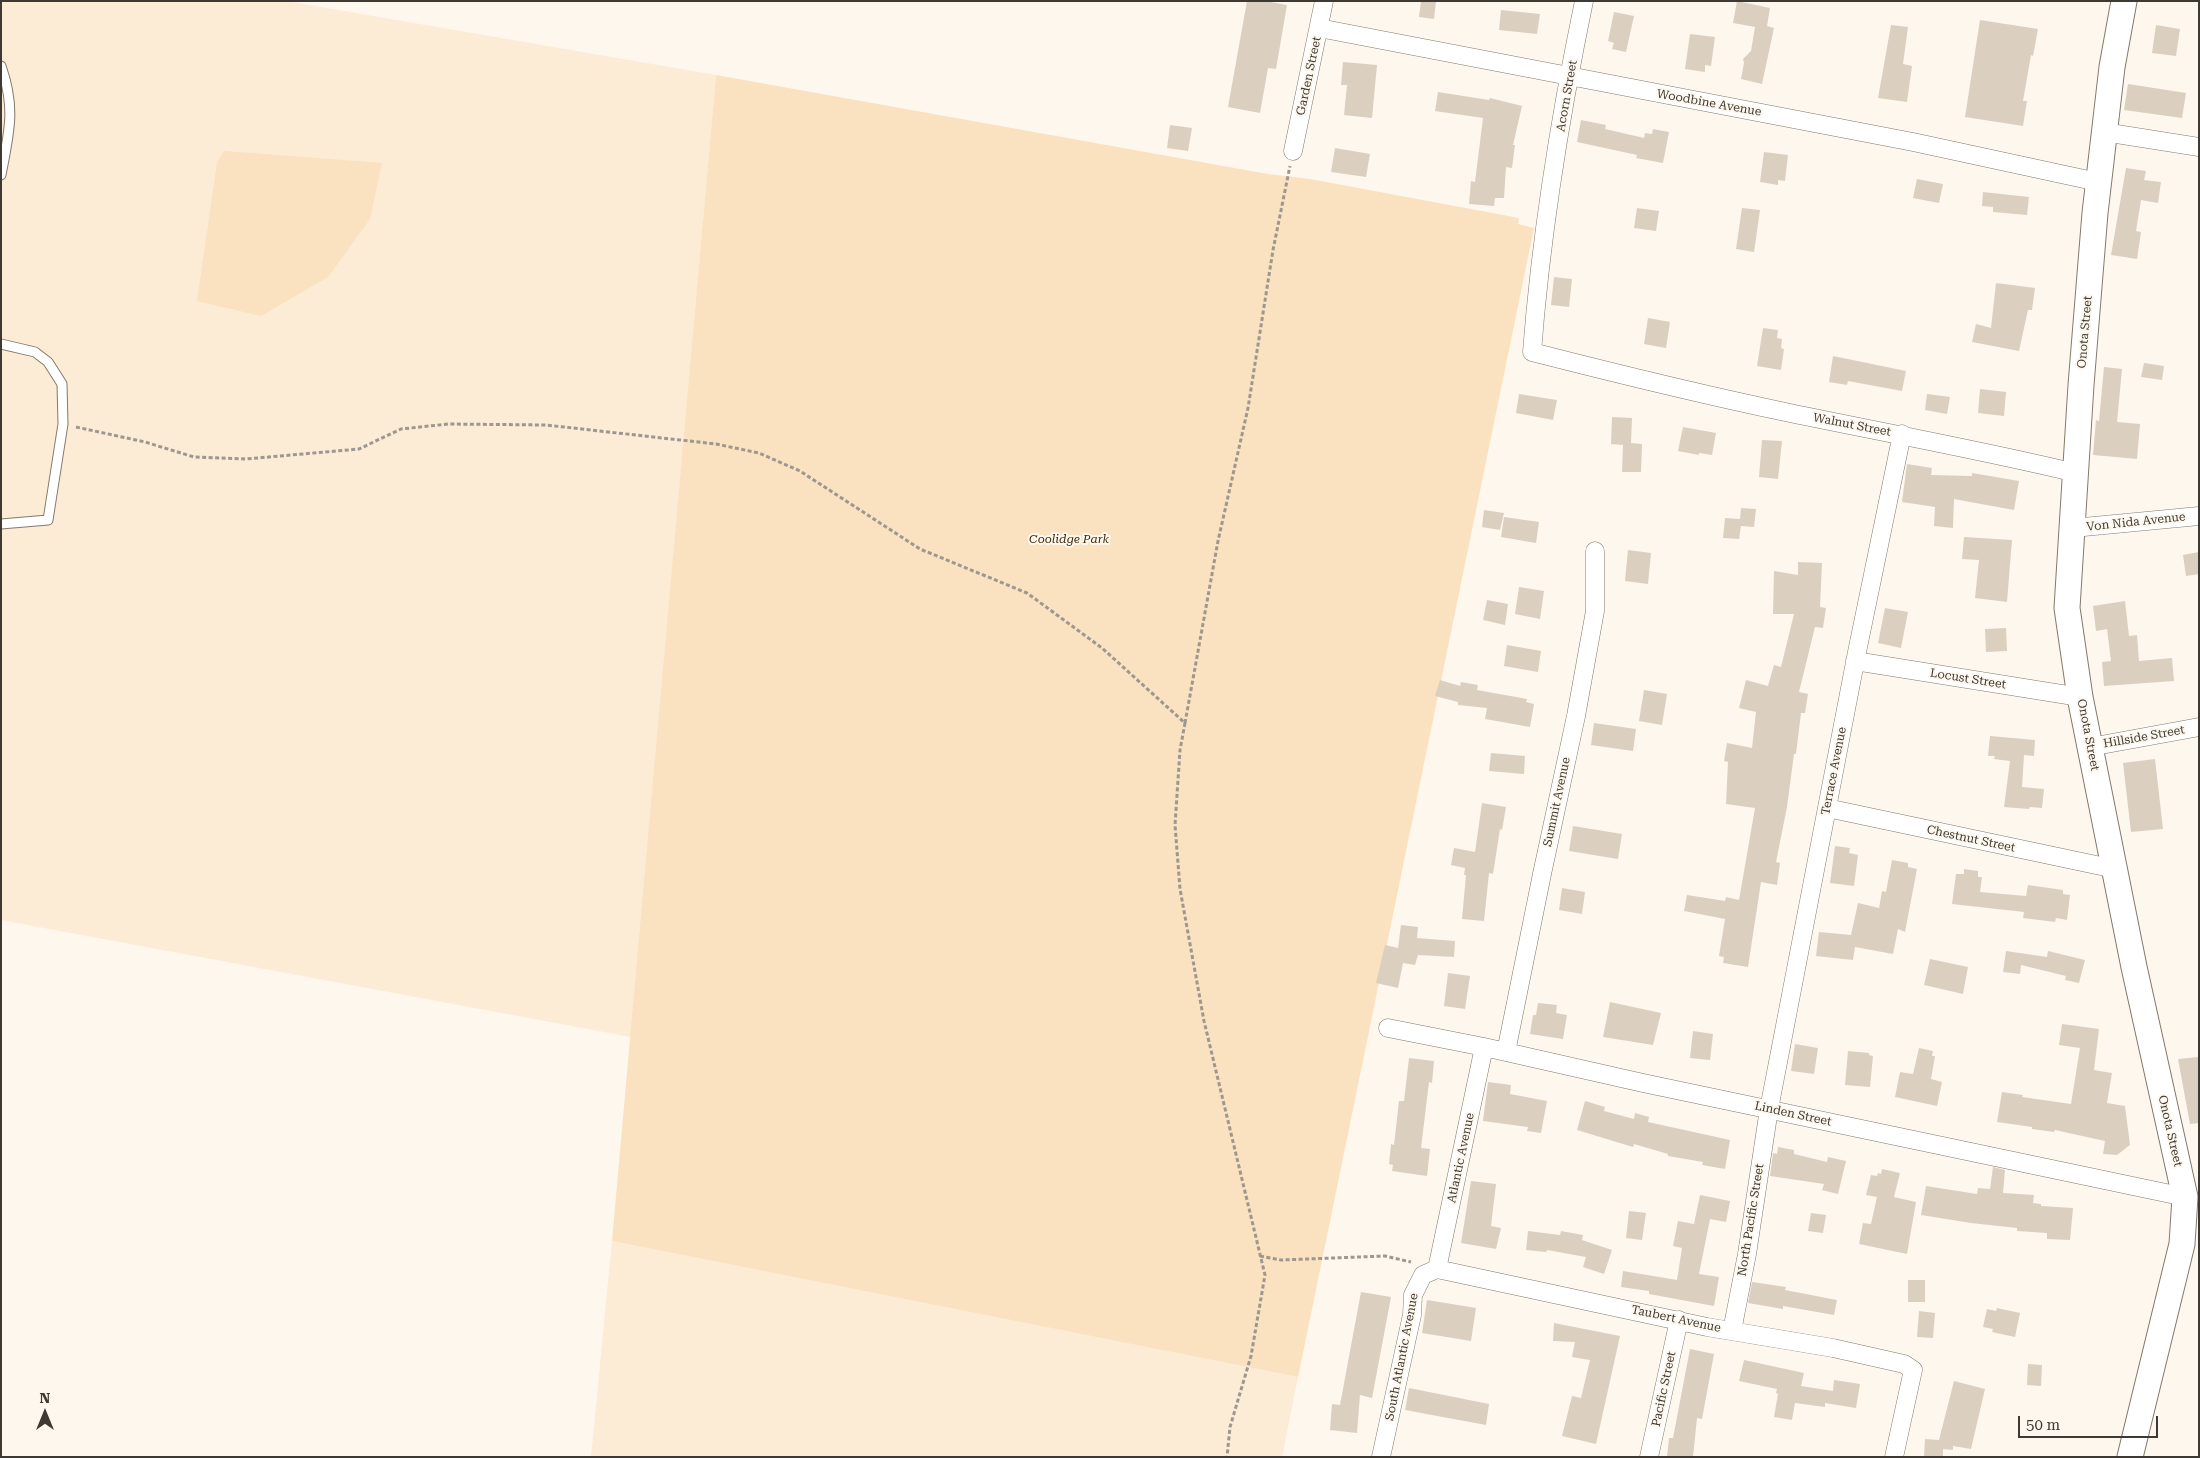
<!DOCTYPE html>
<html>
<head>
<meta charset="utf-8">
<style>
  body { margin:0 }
  #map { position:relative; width:2200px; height:1458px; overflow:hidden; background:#fef7ee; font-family:"Roboto Serif",serif }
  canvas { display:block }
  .frame { position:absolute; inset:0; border:2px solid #3e3933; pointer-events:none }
  .north { position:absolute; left:20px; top:1388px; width:50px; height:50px; -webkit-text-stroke:4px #fef7ee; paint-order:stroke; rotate:0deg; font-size:14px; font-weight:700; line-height:20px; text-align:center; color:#3e3933 }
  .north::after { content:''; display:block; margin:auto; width:18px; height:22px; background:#3e3933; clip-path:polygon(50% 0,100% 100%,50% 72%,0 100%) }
  .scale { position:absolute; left:2018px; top:1416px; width:140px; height:22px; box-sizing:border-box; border:2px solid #3e3933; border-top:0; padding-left:6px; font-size:15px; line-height:18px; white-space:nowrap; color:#3e3933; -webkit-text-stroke:4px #fef7ee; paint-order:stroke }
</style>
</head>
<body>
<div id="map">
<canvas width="2200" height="1458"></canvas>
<div class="frame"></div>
<div class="north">N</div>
<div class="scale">50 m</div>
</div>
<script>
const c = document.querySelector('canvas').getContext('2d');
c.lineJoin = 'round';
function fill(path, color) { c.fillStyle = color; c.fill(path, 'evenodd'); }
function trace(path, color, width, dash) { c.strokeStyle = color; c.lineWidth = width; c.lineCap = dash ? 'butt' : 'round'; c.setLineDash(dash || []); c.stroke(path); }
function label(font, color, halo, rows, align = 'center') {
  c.font = font + ' "Roboto Serif",serif'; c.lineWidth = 4; c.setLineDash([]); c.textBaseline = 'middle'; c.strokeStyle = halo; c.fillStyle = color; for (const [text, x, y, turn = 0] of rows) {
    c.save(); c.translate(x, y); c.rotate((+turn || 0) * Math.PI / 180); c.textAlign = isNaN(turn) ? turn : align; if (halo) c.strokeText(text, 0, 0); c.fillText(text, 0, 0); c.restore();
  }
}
const built = new Path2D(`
  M1,1h285l430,74 -85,962 -630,-117z
  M612,1241l686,136 -16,80h-691z`);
const green = new Path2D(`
  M716,75l552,99 42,5 209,39 -1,6 16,4 -236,1149 -686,-136z
  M224,151l158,12 -12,56 -42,58 -67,39 -64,-15 20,-138z`);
const building = new Path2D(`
  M1247,1h18l22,4 -11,64 -8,-1 -8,45 -32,-6z
  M1421,1h15l-2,18 -15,-2z
  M1737,1l33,7 -3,18 7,2 -12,56 -21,-5 3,-16 -1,-4 8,-8 4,-24 -22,-4z
  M1501,10l39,4 -3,20 -38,-4z
  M1614,12l20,4 -8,36 -14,-3 2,-6 -6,-2z
  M1980,20l58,9 -5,27 -2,-1 -8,46h4l-4,25 -58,-9z
  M1891,25l17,2 -5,37 9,2 -5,36 -29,-4z
  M2156,25l24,4 -4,27 -24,-3z
  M1690,34l25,3 -4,29 -6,-1v7l-20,-3z
  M1343,62l34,3 -5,53 -28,-3 3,-30h-6z
  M2128,84l58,9 -4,25 -58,-8z
  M1438,92l51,8 1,-2 32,8 -9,39h2l-3,23 -6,-1 -2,31h-9l-1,8 -25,-2 2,-23 4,1 8,-64 -48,-7z
  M1581,120l25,5 -1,4 39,9 1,-5 7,1 1,-5 16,3 -6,31 -27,-5 1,-3 -60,-13z
  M1170,125l22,3 -4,23 -21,-3z
  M1335,148l35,6 -4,23 -35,-5z
  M1764,152l24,3 -3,26 -7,-1v5l-18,-3z
  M2126,168l20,3 -2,9 17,2 -3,21 -17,-3 -5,31 5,1 -4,27 -26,-4z
  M1917,179l26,5 -4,19 -26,-5z
  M1983,192l46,5 -2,18 -34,-3v-5l-11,-1z
  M1637,208l22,3 -3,20 -22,-3z
  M1742,208l18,2 -6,42 -18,-3z
  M1554,277l18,2 -3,28 -18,-2z
  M1996,283l39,5 -3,22h-4l-9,41 -47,-9 4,-18 15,4z
  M1648,318l22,4 -4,26 -22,-4z
  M1763,328l15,2 -1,8 5,1 -1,9 3,1 -3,21 -24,-4z
  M1833,356l73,15 -4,20 -54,-10 -1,4 -18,-3z
  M2144,363l20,3 -2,14 -21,-3z
  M2104,367l18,2 -5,53 23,2 -3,35 -44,-4 3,-35 3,1z
  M1980,389l26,3 -2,24 -26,-3z
  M1519,394l38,6 -4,20 -37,-7z
  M1927,394l23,3 -3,17 -22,-4z
  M1612,417l20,1 -1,25 11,1 -1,28h-19l1,-27 -12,-1z
  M1683,427l33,6 -4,22 -13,-2v2l-21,-4z
  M1762,440l20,1 -4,38 -19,-2z
  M1907,464l25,4 -1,7 41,1v-3l47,8 -5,29 -60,-11 -1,29 -19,-2 1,-19 -33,-5z
  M1741,508l15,1 -2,18 -13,-1 -2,13 -16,-1 2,-20 15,1z
  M1484,510l20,3 -4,17 -18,-3z
  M1504,517l35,5 -3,21 -35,-6z
  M1964,537l48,3 -5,62 -32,-4 4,-38 -17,-1z
  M1628,550l23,3 -3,31 -23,-3z
  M2199,552v22l-13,2 -3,-21z
  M1798,562l24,1 -2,44 6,1 -3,20 -8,-1 -16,65 9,2 -3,19h-4l-5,41h-2l-7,53 -11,55 4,1 -3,22 -16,-3 -13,85 -25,-4 1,-6 -5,-1 6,-37 -41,-8 3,-16 38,6 1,-4 13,3 16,-92 -29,-4 2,-42 -4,-1 3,-18 25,5 4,-36 -17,-4 7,-28 22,6 6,-21 7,2 13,-53h-21l1,-43 24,4z
  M1519,587l25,4 -4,28 -25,-5z
  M1487,600l21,4 -3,21 -22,-5z
  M2125,601l4,35 8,-1 2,26 33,-3 2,23 -70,5 -2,-24 9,-1 -4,-32 -11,2 -3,-25z
  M1885,608l23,4 -7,36 -23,-5z
  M2006,628l1,23 -21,1 -1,-23z
  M1507,645l34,6 -3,21 -34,-6z
  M1440,680l20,6 1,-4 17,3 -1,5 50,9 -1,3 8,2 -4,23 -45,-8 2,-11 -29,-3v-3l-23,-6z
  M1644,690l23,4 -5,31 -23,-4z
  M1594,723l42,6 -3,22 -42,-6z
  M1990,736l45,4 -1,16 -10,-1 -2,32 22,2 -2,19 -12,-1 -1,2 -25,-2 6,-46 -16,-2 1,-3h-7z
  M1491,753l34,3 -1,18 -35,-3z
  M2155,759l8,70 -32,3 -8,-69z
  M1482,803l24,4 -4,23 -2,-1 -7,45 -4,-1 -5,48 -22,-2 4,-44h-2l1,-7 -14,-3 3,-17 21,4z
  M1573,826l49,8 -4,25 -49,-8z
  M1835,846l15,2 -1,5 9,2 -4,31 -24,-3z
  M1892,860l16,3v4l9,2 -12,63 -7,-3 -5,25 -38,-7 -2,13 -37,-4 3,-24 32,3 7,-32 21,5 3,-17 4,1z
  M1964,869l14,2v6h4l-2,15 46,4 2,-11 35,5v4l7,1 -3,25 -11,-2 -1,4 -32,-4 1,-6 -72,-8 4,-30h8z
  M1562,888l23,4 -3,22 -23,-4z
  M1401,925l17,2 -1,11 38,3 -1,16 -36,-2 -3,10 -12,-2 -5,25 -22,-5 9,-38 13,3z
  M2006,951l41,6 1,-6 37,9 -6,23 -14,-3 1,-4 -45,-11 -1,9 -17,-2z
  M1930,959l38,8 -5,27 -39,-9z
  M1448,973l22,3 -5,33 -21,-3z
  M1610,1002l51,11 -8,32 -50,-8z
  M1538,1003l19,2 -1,8 11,2 -4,24 -33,-5 3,-19h3z
  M2062,1024l37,5 -5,41 18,3 -5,30 18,3 5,39 -13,10 -14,-1 2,-13 -50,-11 -1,2 -22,-3v-2l-35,-5 5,-30 21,3 -1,2 49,7 9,-56 -21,-3z
  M1693,1031l20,3 -3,26 -20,-2z
  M1795,1044l23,4 -4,26 -23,-3z
  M1919,1048l14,3 -1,5h3l-4,23 11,3 -5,24 -42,-9 5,-25 13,2z
  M1848,1051l21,2v2l4,1 -3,31 -25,-2z
  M2199,1057v66l-9,1 -12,-65z
  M1409,1058l25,3 -2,22 -3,-1 -8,66 9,1 -3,27 -35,-5 1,-6 -4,-1 2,-20 3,1 5,-44h5z
  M1488,1082l23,3 -1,9 37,7 -6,32 -14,-2 1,-4 -45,-6z
  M1585,1101l20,6 -1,4 30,8 1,-6 14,4 -1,5 82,18 -5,29 -23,-4 1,-3 -35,-6v-2l-34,-10 -1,3 -56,-17z
  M1778,1147l16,3v4l33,8 1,-5 18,4 -8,33 -16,-4 2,-6 -54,-8 3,-23 4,1z
  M1993,1167l12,3 -2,23 31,2 -1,8 8,1v2l32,2 -3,32 -23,-1v-6l-30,-2v-3l-46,-5 -50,-8 5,-29 51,8 1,-6 12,1z
  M1882,1169l18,4 -6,24 22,5 -9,52 -48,-10 4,-21 8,1 6,-27 -11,-2 5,-20 6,1 1,-3 3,1z
  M1471,1181l25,3 -5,42 10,2 -5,21 -35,-6z
  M1700,1195l30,6 -4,21 -16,-3 -11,55 20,3 -5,29 -65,-12v-3l-28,-4 2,-16 54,9 5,-32 -9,-2 5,-25 16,3z
  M1629,1211l17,2 -4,27 -16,-2z
  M1811,1213l15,2 -3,18 -15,-2z
  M1528,1231l32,4 1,-4 22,4 -1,5 30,10 -8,24 -21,-7 3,-10 -39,-7 -1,2 -20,-2z
  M1908,1280h17v22h-17z
  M1752,1282l34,5 -1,3 52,10 -3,15 -51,-9v3l-35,-6z
  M1361,1292l30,5 -19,101 -12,-3 -3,38 -27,-3 2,-26 8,1z
  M1427,1300l49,8 -5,33 -49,-8z
  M1997,1308l23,5 -5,24 -23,-5 1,-3 -10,-2 4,-18 9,2z
  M1919,1311l16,2 -2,25 -16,-1z
  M1554,1323l66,13 -24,108 -34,-8 10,-40 9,2 9,-38 -18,-3 3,-15 -22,-1z
  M1690,1349l24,5 -12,65 -5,-1 -4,39h-26l2,-19h4z
  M1744,1360l60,13 -3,13 32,5 1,-11 26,4 -4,24 -31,-5v4l-30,-4 -3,17 -18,-3 4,-23 -2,-1 1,-4 -38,-8z
  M2028,1364l14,1 -1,21 -14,-1z
  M1954,1381l31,8 -14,60 -18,-3v4l-10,-1v8h-19l1,-18 14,1z
  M1409,1388l80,16 -3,21 -81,-15z`);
const path = new Path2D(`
  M76,427l69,15 49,15 52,2 113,-10 42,-20 47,-5 98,1 170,19 43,9 41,18 120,78 107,44 75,55 83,75 -5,27 -5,75 5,64 24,132 61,254 -14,81 -21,71 -3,30
  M1185,723l33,-182 30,-133 25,-158 17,-84
  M1260,1256l21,4 104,-4 26,6`);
const lane = new Path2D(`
  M1,66c15,42 8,67 0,109
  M1,344l34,8 13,10 14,22 1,40 -15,96 -47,4`);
const street = new Path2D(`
  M1584,1c-24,116 -43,233 -52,351 86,22 172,43 258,61 96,20 191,37 286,60
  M1319,28l594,114 185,40
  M2104,132l95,15
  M1293,151l31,-150
  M2073,528l126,-12
  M1855,661l225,36
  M2090,747l109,-20
  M1827,808l288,61
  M1388,1028l96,19 159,36 542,114
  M1506,1052l36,-178 34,-158 19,-105v-60
  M1437,1269l270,58 126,21 71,16 9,6 -19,87
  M1437,1269l47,-222
  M1732,1331l15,-77 22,-145 88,-457 45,-218
  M1381,1457l31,-142 1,-20 10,-20 14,-6
  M1649,1457l30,-137`);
const secondary = new Path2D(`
  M2124,1l-12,66 -17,146 -14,172 -14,223 13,89 54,270 51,230 -3,47 -52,213`);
const streetNames = [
  ["Garden Street",1309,76,-78],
  ["Acorn Street",1567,96,-80],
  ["Woodbine Avenue",1709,103,10],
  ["Onota Street",2085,332,-85],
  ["Walnut Street",1852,425,11],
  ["Von Nida Avenue",2136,522,-6],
  ["Locust Street",1968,679,9],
  ["Onota Street",2088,735,79],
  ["Hillside Street",2144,737,-10],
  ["Terrace Avenue",1834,771,-79],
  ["Summit Avenue",1557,802,-78],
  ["Chestnut Street",1971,839,12],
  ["Linden Street",1793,1114,12],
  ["Onota Street",2170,1131,77],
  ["Atlantic Avenue",1461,1158,-78],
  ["North Pacific Street",1751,1220,-81],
  ["Taubert Avenue",1676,1319,12],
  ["South Atlantic Avenue",1402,1357,-79],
  ["Pacific Street",1664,1389,-78]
];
const parkNames = [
  ["Coolidge Park",1069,539]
];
fill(built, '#fcebd5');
fill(green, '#fae1bf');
fill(building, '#dbcfc0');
trace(lane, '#84796b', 11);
trace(street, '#84796b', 19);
trace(secondary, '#84796b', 27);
trace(path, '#9d9790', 3, [4, 2.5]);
trace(lane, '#fff', 9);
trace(street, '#fff', 18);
trace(secondary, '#fff', 25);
label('12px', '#3e3933', '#fef7ee', streetNames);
label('italic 12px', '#3e2a0b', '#fef7ee', parkNames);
</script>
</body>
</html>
